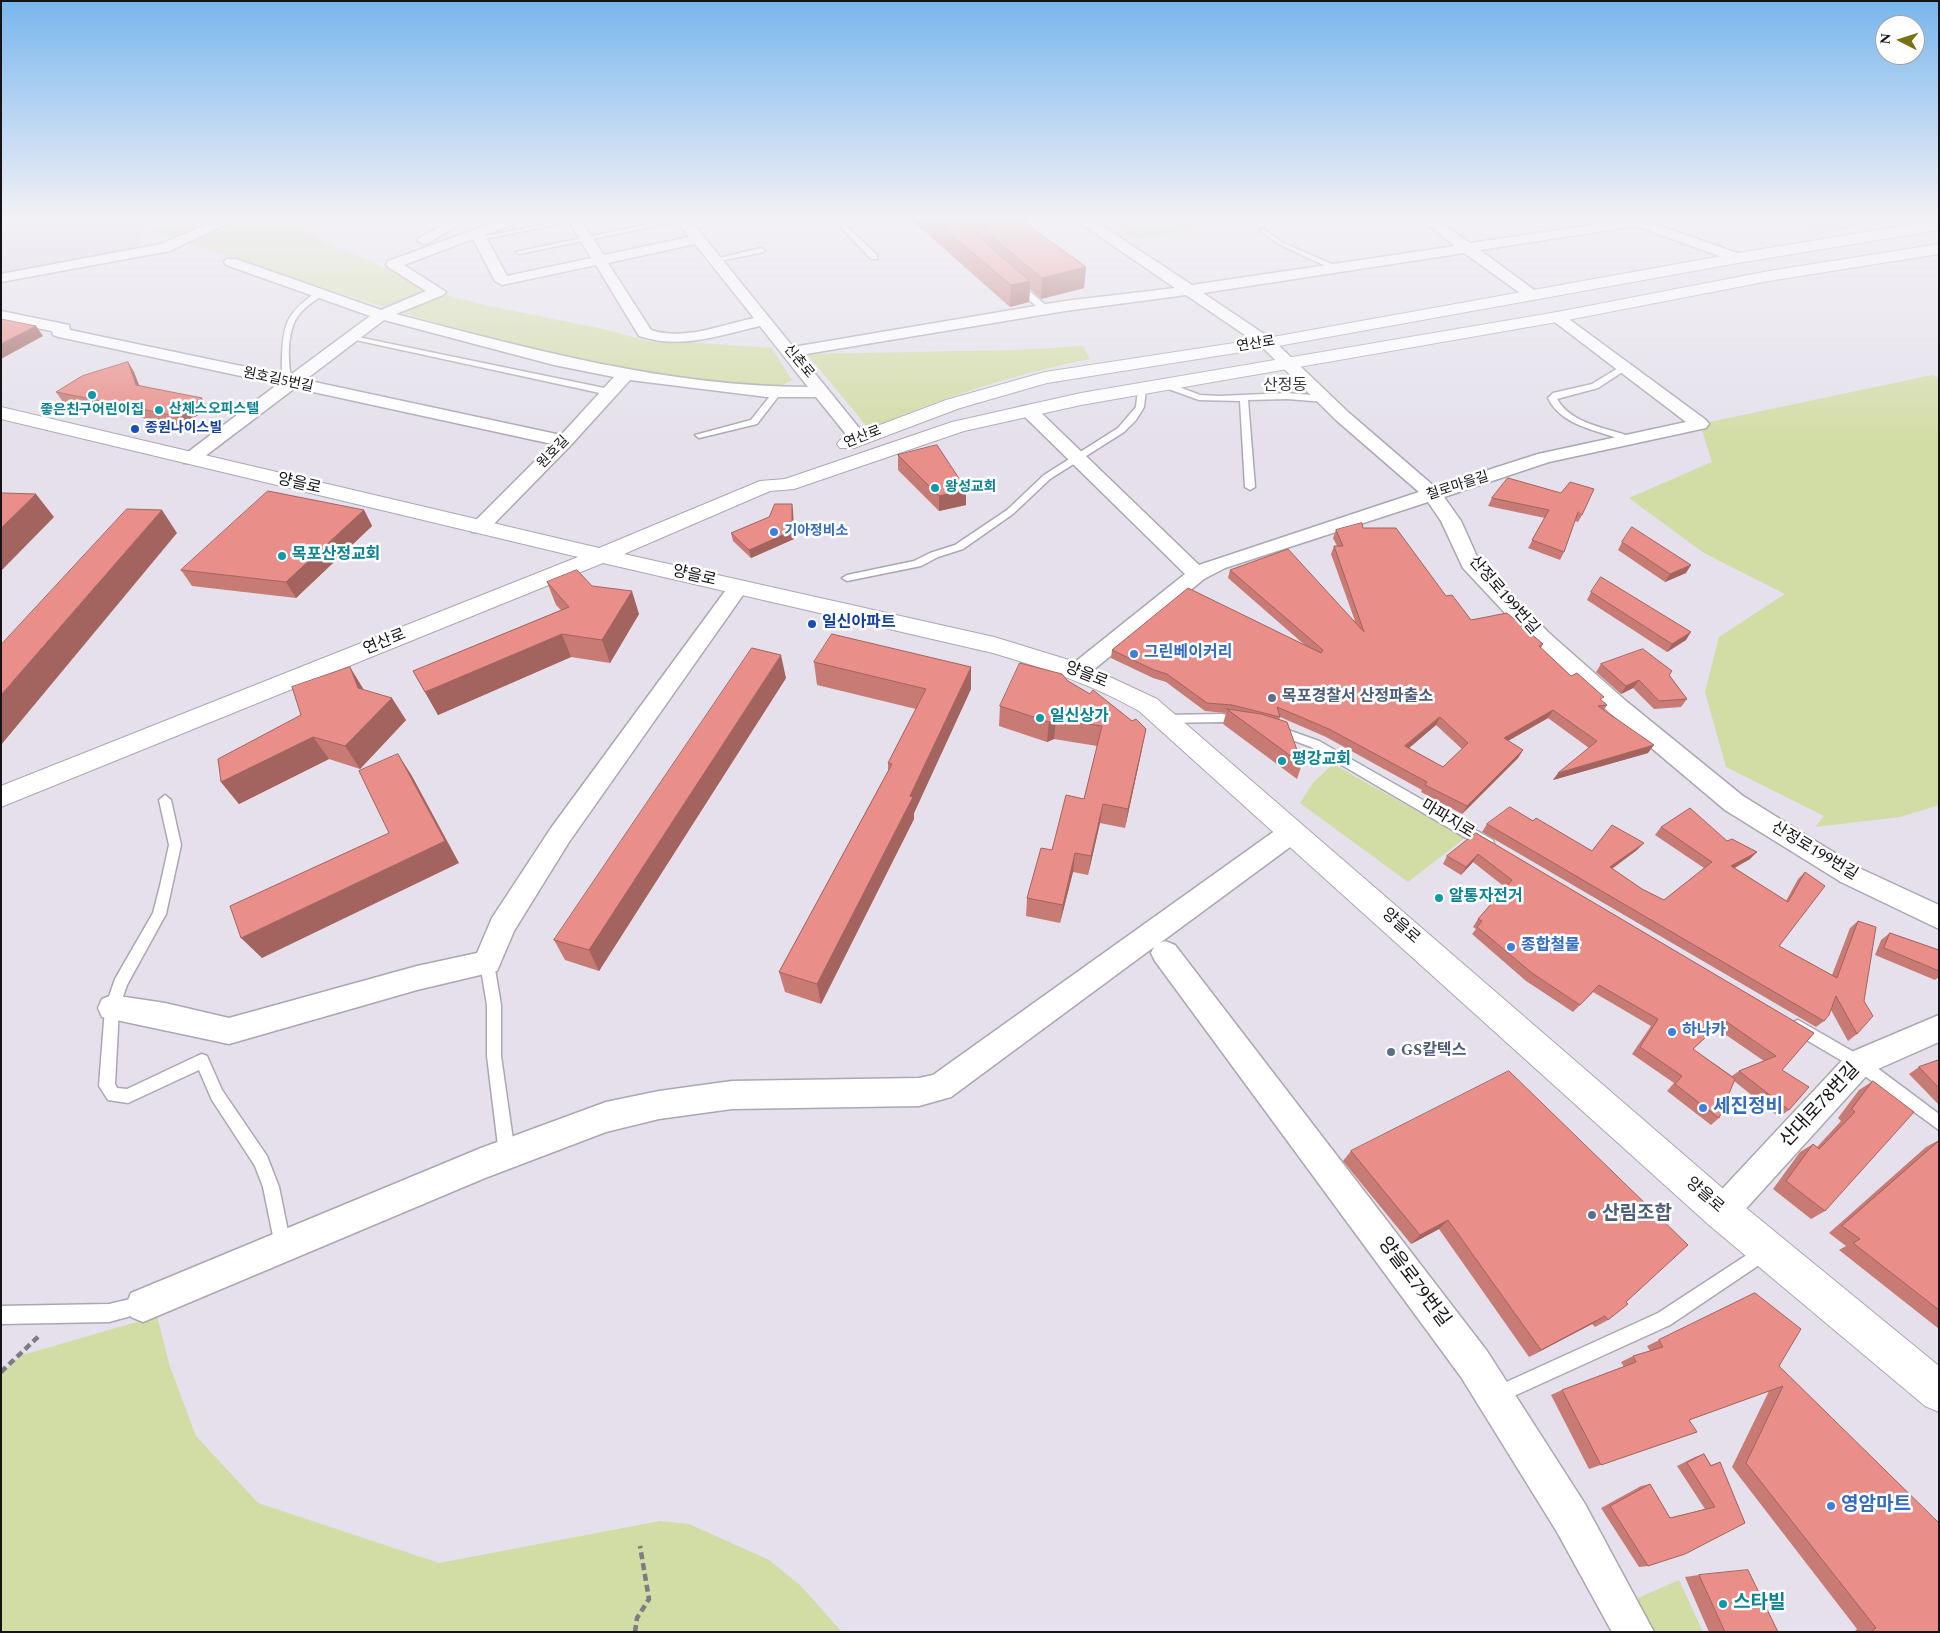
<!DOCTYPE html>
<html>
<head>
<meta charset="utf-8">
<style>
  body { margin:0 }
  #map { position:relative; width:1940px; height:1633px; overflow:hidden; background:#e5e0eb; font-family:Spectral,serif }
  canvas { display:block }
  .frame { position:absolute; inset:0; border:2px solid #151317; pointer-events:none }
  .north { position:absolute; left:1875px; top:15px; width:50px; height:50px; box-sizing:border-box; background:#fff; border:1px solid #a1a1a2; border-radius:50%; rotate:275deg; font-size:14px; font-weight:700; line-height:20px; text-align:center; color:#151317 }
  .north::after { content:''; display:block; margin:auto; width:18px; height:22px; background:#787214; clip-path:polygon(50% 0,100% 100%,50% 72%,0 100%) }
</style>
</head>
<body>
<div id="map">
<canvas width="1940" height="1633"></canvas>
<div class="frame"></div>
<div class="north">N</div>
</div>
<script>
const c = document.querySelector('canvas').getContext('2d');
c.lineJoin = 'round';
function fill(path, color) { c.fillStyle = color; c.fill(path, 'evenodd'); }
function trace(path, color, width, dash) { c.strokeStyle = color; c.lineWidth = width; c.lineCap = dash ? 'butt' : 'round'; c.setLineDash(dash || []); c.stroke(path); }
function label(font, color, halo, rows, align = 'center') {
  c.font = font + ' Spectral,"Noto Sans KR",serif'; c.lineWidth = 5; c.setLineDash([]); c.textBaseline = 'middle'; c.strokeStyle = halo; c.fillStyle = color; for (const [text, x, y, turn = 0] of rows) {
    c.save(); c.translate(x, y); c.rotate((+turn || 0) * Math.PI / 180); c.textAlign = isNaN(turn) ? turn : align; if (halo) c.strokeText(text, 0, 0); c.fillText(text, 0, 0); c.restore();
  }
}
const built = new Path2D(`
  M1,216h147l-12,33 -135,25z
  M1773,216h163l-115,17z`);
const green = new Path2D(`
  M159,216h130l26,21 19,9 119,51 36,9 114,23 49,13h35l85,6 20,32c-6,3 -11,6 -17,8 -11,4 -75,-8 -90,-10 -183,-27 -358,-88 -532,-147z
  M1101,216h177l-142,23z
  M1083,346l7,13c-76,15 -150,39 -221,70l-62,-75 208,-4z
  M1932,375l7,3v427l-39,12 -85,10 9,-11 -98,-49 -21,-75 14,-55 66,-43 -81,-41 -75,-55 83,-36 -12,-38z
  M1333,764l132,74 -57,44 -108,-79 13,-20z
  M157,1316l13,51 26,69 62,67 181,60 221,-42 29,3 80,36 32,26 41,46h-841v-259l22,-18z
  M1679,1580l24,52h-55l-17,-31z`);
const path = new Path2D(`
  M1,1372l38,-36
  M635,1632l2,-14 12,-19 -9,-53`);
const service = new Path2D(`
  M587,216h11l-118,24 -4,-2z
  M830,216h6l41,39v4h-6z
  M683,217l2,1v2l-166,34 -4,-2z
  M1263,229l21,14 57,25 -7,2 -54,-25 -19,-13 -1,-1z
  M761,248l4,2 -1,2 -49,10 -4,-2z
  M1014,283h6l28,24v4h-6l-28,-24z
  M315,293l7,2c-8,7 -18,12 -24,21 -12,16 -10,49 -6,67l-7,2c-4,-8 -3,-18 -3,-27 1,-34 5,-45 33,-65z
  M348,335l261,54 4,3 -4,3 -258,-56h-3z
  M1623,365l7,2 -32,21 -41,11c15,26 49,28 74,38v4h-6c-26,-11 -63,-14 -77,-43l5,-5 39,-9z
  M1166,382l34,13 19,1 68,-3 38,3 4,3 -4,3 -38,-3 -39,1 7,87 -5,3 -5,-3 -5,-86 -41,-1 -36,-13 -1,-2z
  M1142,386l4,3 -2,18 -8,13 -12,12 -74,47 -37,35 -50,35 -25,8 -17,9 -74,15 -5,-3 5,-3 67,-14 16,-8 25,-8 52,-35 37,-35 74,-47 18,-21 2,-18z
  M777,390l4,3 -24,31 -58,14 -4,-3 56,-15 23,-29z
  M1222,714l23,5 2,3 -6,4 -19,-4 -59,1 -6,-4 6,-4z
  M1277,726l42,15 174,99 1,4 -1,4h-10l-172,-101 -38,-14 -2,-3 2,-3z
  M165,795l6,5 10,45 -15,69 -39,71 -8,23 -4,76 2,4 10,1 70,-33 5,-2 5,2 15,34 45,66 12,31 12,59 -2,6 -6,2 -6,-2 -2,-6 -12,-59 -8,-21 -43,-66 -13,-30 -71,33 -20,-3 -9,-14 6,-78 10,-29 38,-66 7,-27 9,-41 -10,-45z
  M487,957l5,2 2,4 7,42v51l14,98 -2,5 -6,3 -6,-3 -2,-5 -12,-98v-51l-7,-42 2,-4z
  M1798,1020l66,38 75,56v16l-85,-62 -61,-36 -2,-5 2,-5z
  M1765,1243l6,2 2,6 -2,6 -101,68 -167,76 -6,3 -6,-3 -3,-6 3,-6 167,-76z
  M143,1296l6,3 3,6 -3,6 -40,11 -108,2v-18l108,-2z`);
const minor = new Path2D(`
  M225,216h17l-72,35 -169,31v-8l160,-30z
  M458,216h16l-46,27 -5,1 -7,-4z
  M512,216h18l-2,3 -43,16 22,41 84,-18 -25,-42h12l26,39 85,-18 -16,-21h14l106,131 272,-46 110,-13 -101,-69 -1,-3h14l105,69 263,-39 -38,-30h14l39,27 150,-22 -3,-5h15l111,39 2,3 -2,3h-10l-97,-35 -156,24 57,42 3,3 -8,5 -5,-2 -63,-45 -261,40 70,47 75,72 87,75 103,-33 148,-32 -134,-102 -3,-3 8,-5 5,2 144,106 3,4 -3,4 -157,34 -105,35 17,24 18,40 70,72 77,68 117,95 116,72 80,37v24l-98,-47 -116,-72 -115,-97 -77,-70 -70,-75 -22,-47 -13,-19 -203,66 -21,11 -118,97 -8,3 -8,-3 -3,-5 3,-5 115,-92 -163,-160 -3,-4 3,-4h12l165,159 220,-73 -83,-72 -75,-74 -75,-51 -121,16 -265,44 68,84 -3,4h-12l-37,-46h-49l-137,-17 -59,65 -85,87h-14l-3,-4 3,-4 80,-80 -257,-56 -99,75h-12l-3,-4 3,-4 94,-71 -219,-47 -6,-2 -1,-4 -51,-10v-10l68,14 1,5 219,46 81,-60 -144,-51 -2,-3 2,-3h10l145,51 45,-19 -38,-24 -2,-3 2,-3zM473,239l22,42 7,4 94,-20 43,71c42,14 81,-1 121,-10l48,61c-140,0 -277,-38 -412,-73l47,-19 3,-3 -42,-27zM695,244l59,74c-33,7 -70,23 -103,12l-43,-67zM384,320l170,45 60,12 -53,58 -256,-55z
  M738,581l7,2 3,5 -179,254 -55,89 -17,40 -80,19 -188,54 -127,-27 -4,-9 4,-9 10,-4 53,8 64,15 188,-52 60,-13 15,-35 59,-90 180,-245z
  M1292,822l9,3 4,7 -4,7 -141,104 5,-2 10,4 312,406 98,153 69,128h-42l-55,-100 -96,-155 -306,-416 -4,-8 3,-6 -203,150 -32,9 -187,3 -73,10 -53,13 -121,46 -342,144 -12,-5 -5,-12 5,-12 350,-145 125,-46 53,-11 73,-10 187,-3 14,-3 350,-250z
  M1939,1015v27l-70,31 -136,150 -11,5 -11,-5 -5,-11 5,-11 138,-148z`);
const tertiary = new Path2D(`
  M1939,220v10l-201,33 -471,85 -220,35 -87,25 -106,40h-14l-3,-4 3,-4 106,-40 99,-28 222,-34 471,-85z
  M1939,244v10l-170,27 -212,41 -476,83 -117,26 -170,58 -24,2 -146,63 370,83 88,27 75,35 578,500 204,167v46l-14,-6 -216,-181 -570,-514c-46,-26 -95,-43 -146,-58l-390,-90 -602,244v-21l577,-229 -577,-138v-12l598,141 161,-67 25,-2 167,-57 129,-29 476,-81 212,-41z`);
const wall = new Path2D(`
  M907,216h109l70,51 -2,21 -43,11 -11,-10 -1,13 -19,5z
  M128,362l6,10 5,14 69,22 -26,18 -119,-24 -7,-10z
  M898,455l68,34v16l-27,6 -41,-41z
  M1508,478l74,37 -4,7 -3,-1 -11,31 -4,8 -32,-12 17,-30 -57,-12 4,-8z
  M364,510l8,16 -76,72 -104,-12 -11,-16z
  M793,511l1,28 -43,19 -18,-17 -2,-8z
  M1363,528l83,68 25,24 72,24 -2,4 30,28 36,29 -3,5 44,43 -95,27 36,-32 -41,-30 -40,23 15,9 -5,8 -56,56 -41,-22 1,-2 -96,-53 -46,-20 -1,3 23,44 -5,15 -74,-55 3,-11 -21,-2 -39,-29 -13,-4 -42,-20 1,-8 195,-3 -79,-69 2,-8 125,51 -24,-67 3,-8h3l-4,-8 3,-8zM1436,725l26,24 -19,18 -34,-19z
  M1622,542l64,31 -21,9 -47,-32z
  M547,582l45,4 47,28 -29,49 -39,-6 -133,58 -25,-44 148,-61 -5,-5z
  M1591,592l95,48 -19,12 -80,-52z
  M814,662l157,27 -57,124v6l-93,185 -36,-12 -6,-20 109,-201v-8l28,-54 -99,-24z
  M1601,664l68,11 18,24 -6,8 -27,2 -21,-21 -12,6 -25,-22z
  M786,678l-187,293 -34,-11 -11,-20z
  M1068,681l74,68 -17,79 -25,-5 -12,52 -15,-3 -13,51 -34,-7 1,-18 25,-48 32,-51 13,-53 -43,-7 -7,3 -48,-16 1,-20z
  M364,690l42,30 -46,49 -31,-10 -90,45 -18,-22z
  M1533,821l59,30 45,-1 -25,19 30,20 22,11 40,-32 -49,-33 6,-8 66,14 23,18 -15,9 51,33 12,-22 7,-7 -26,74 53,29 18,-47 8,-7 -1,113 -9,7 -17,-31 -7,11 -8,6 -334,-195 5,-8z
  M1476,833l338,200 -32,37 7,40 -10,7 -45,-36 -15,37 -8,7 -44,-34 7,-8 -42,-29 19,-28 -58,-34 -20,20 -47,-31 -54,-47 4,-5 -3,-2 5,-8 28,-31 -33,-26 -12,13 -18,-11 4,-8zM1716,1028l48,33 -25,10 -7,5 -39,-27z
  M1890,933l49,17v27l-4,3 -60,-25 6,-15z
  M1939,1060v45l-30,-31 10,-7z
  M1873,1081l-48,130 -14,8 -38,-30 27,-37 13,-8 4,3 24,-26 -3,-3 21,-28z
  M1939,1140v189l-100,-79 7,-4 -17,-13 97,-86z
  M1351,1151l275,151 -18,18 -13,7 -3,-3 -63,33 -90,-128 -28,15 -68,-83z
  M1755,1293l24,73 160,266h-85l3,-3 -125,-162 37,-76 -80,29 8,12 -108,37 -38,-74 11,-5 62,-23 -3,-5 12,-6 17,-5 -3,-5z
  M1704,1454l7,11 9,-3 25,61 -97,43 -9,1 -38,-59 40,-22 9,-2 20,34 35,-9 -28,-43 18,-9z
  M1699,1575l79,57h-69l-24,-55z`);
const shadedWall = new Path2D(`
  M1086,267l-2,21 -43,11 1,-21z
  M1030,281l-1,21 -19,5 1,-22z
  M36,326l7,10 -42,23v-15z
  M128,362l6,10 9,23 -7,-10z
  M202,398l6,10 -26,18 -6,-10z
  M966,489v16l-27,6v-15z
  M36,494l18,23 -53,54v-43z
  M792,504l1,7 1,28 -43,19 -2,-8z
  M162,510l15,23 -176,212v-50z
  M364,510l8,16 -76,72 -10,-16z
  M1691,565l-5,8 -21,9 5,-8z
  M632,591l7,23 -29,49 -8,-23z
  M1691,632l-5,8 -19,12 5,-8z
  M562,634l9,23 -133,58 -13,-23z
  M781,655l5,23 -187,293 -10,-21z
  M350,667l14,23 -6,-2z
  M971,667v22l-57,124v6l-93,185 -4,-20 93,-188z
  M1639,680l-6,8 -12,6 5,-8z
  M392,698l14,22 -46,49 -15,-23z
  M1553,710l-5,8 -49,28 5,-8z
  M1440,717l-4,8 -34,29 3,-8z
  M1056,720l-2,19 -7,3 2,-20z
  M1146,729l-4,20 -17,79 3,-19z
  M313,737l16,22 -90,45 -18,-22z
  M1654,745l-6,8 -95,27 5,-7z
  M1523,750l-5,8 -56,56 5,-8z
  M398,754l14,22 47,87 -197,95 -21,-20 204,-97z
  M1103,804l-3,19 -12,52 3,-19z
  M1644,843l-7,7 -33,24 6,-7z
  M1757,852l-7,7 -26,14 7,-7z
  M1075,853l-2,19 -13,51 3,-18z
  M1478,854l-5,8 -12,13 5,-8z
  M1448,1220l-9,9 -28,15 9,-9z
  M1605,1316l-13,8 -63,33 12,-7z`);
const building = new Path2D(`
  M929,216h25l76,65 -19,4z
  M968,216h48l70,51 -44,11z
  M1,319l35,7 -35,18z
  M128,362l8,23 66,13 -26,18 -120,-24 26,-16z
  M937,445l29,44 -27,7 -41,-41z
  M1508,478l53,15 9,-11 24,7 -12,26 -4,-3 -14,40 -32,-12 17,-30 -57,-12z
  M268,491l96,19 -78,72 -105,-12z
  M3,493l33,1 -35,34v-34z
  M775,504h17v27l-43,19 -18,-17 38,-16z
  M127,509l35,1 -161,185v-50z
  M1362,523l1,5h33l50,68 6,-1 19,25 36,-7 36,31 -4,2 32,30 6,-3 27,24 -4,2 7,6 -9,1 56,39 -96,28 39,-32 -44,-31 -49,28 19,12 -56,56 -42,-21 2,-3 -98,-53 -52,-22 3,10 -48,-12 -25,-2 -40,-29 -13,-4 -42,-20 76,-62 133,65 2,-3 -93,-80 58,-21 76,83 -30,-86h9l-7,-16zM1440,717l28,26 -25,24 -38,-21z
  M1632,527l59,38 -21,9 -48,-32z
  M577,570l15,16 40,5 -30,49 -40,-6 -137,58 -12,-21 156,-64 -22,-25z
  M1601,577l90,55 -19,12 -81,-52z
  M832,634l139,33 -61,129 3,1 -96,187 -38,-12 113,-208 -4,-1 38,-74 -112,-27z
  M752,648l29,7 -192,295 -35,-10z
  M1643,649l29,22 -3,4 18,24 -28,2 -20,-21 -13,6 -25,-22z
  M1020,663l42,11 6,7 22,13 3,-4 39,31 4,-2 10,10 -18,80 -25,-5 -12,52 -16,-3 -12,52 -36,-7 14,-50 11,2 14,-55 18,4 18,-73 -46,-6 -7,2 -49,-16z
  M350,667l8,21 34,10 -47,48 -32,-9 -92,45 -3,-23 83,-44 -9,-28z
  M1227,709l34,5 26,8 15,42z
  M398,754l47,87 -204,97 -11,-32 159,-73 -30,-62z
  M1510,807l23,14 3,-3 56,33 20,-26 32,18 -34,24 32,22 22,11 48,-38 -51,-35 29,-19 37,33 5,-2 25,13 -26,14 57,36 17,-30 20,14 -46,60 58,32 21,-57 18,6 -12,74 9,15 -16,18 -21,-38 -7,19 -5,6 -337,-197z
  M1476,833l338,200 -32,37 27,17 -20,23 -50,-39 37,-15 -52,-36 -31,29 42,30 -16,39 -44,-34 7,-8 -42,-29 18,-28 -59,-34 -19,20 -48,-32 -55,-46 5,-6 -4,-2 34,-39 -34,-26 -12,13 -19,-11z
  M1890,933l49,17v21l-55,-23z
  M1939,1060v28l-20,-21z
  M1509,1071l179,174 -62,57 2,2 -20,16 -3,-4 -64,34 -93,-130 -28,15 -69,-84z
  M1873,1081l41,31 -89,99 -39,-30 27,-37 6,5 36,-37 -3,-3z
  M1939,1141v169l-86,-67 7,-4 -18,-13z
  M1755,1293l46,36 -22,37 160,157v109h-68l5,-4 -130,-165 37,-77 -94,34 8,12 -96,33 -39,-75 74,-28 -3,-6 30,-9 -4,-7z
  M1704,1454l7,12 9,-4 25,61 -60,31 -37,12 -38,-60 40,-22 20,34 45,-11 -28,-44z
  M1748,1570l30,62h-53l-26,-57z`);
const markers = [
  [92,395,5,"#0f9aa8"],
  [159,410,5,"#0f9aa8"],
  [135,429,5,"#1a4fb4"],
  [935,488,5,"#0f9aa8"],
  [774,532,5,"#3f7fe0"],
  [282,556,5,"#0f9aa8"],
  [812,624,5,"#1a4fb4"],
  [1134,654,5,"#3f7fe0"],
  [1272,698,5,"#5c6f8a"],
  [1040,718,5,"#0f9aa8"],
  [1282,761,5,"#0f9aa8"],
  [1439,898,5,"#0f9aa8"],
  [1511,947,5,"#3f7fe0"],
  [1672,1032,5,"#3f7fe0"],
  [1391,1052,5,"#5c6f8a"],
  [1703,1108,5,"#3f7fe0"],
  [1592,1215,5,"#5c6f8a"],
  [1831,1506,5,"#3f7fe0"],
  [1723,1604,5,"#0f9aa8"]
];
const farStreetnames = [
  ["연산로",1256,345,-9],
  ["신촌로",798,362,50],
  ["원호길5번길",278,381,12],
  ["연산로",863,438,-21],
  ["원호길",554,453,-46],
  ["철로마을길",1458,487,-18]
];
const farCulturenames = [
  ["산체스오피스텔",169,410],
  ["좋은친구어린이집",92,411,"center"],
  ["왕성교회",945,488]
];
const farTransitnames = [
  ["종원나이스빌",145,429]
];
const farShopnames = [
  ["기아정비소",784,532]
];
const farQuarternames = [
  ["산정동",1285,387]
];
const streetNames = [
  ["양을로",299,485,13],
  ["양을로",694,577,13],
  ["산정로199번길",1503,596,49],
  ["연산로",385,643,-22],
  ["양을로",1086,676,22],
  ["마파지로",1447,820,31],
  ["산정로199번길",1814,852,31],
  ["양을로",1400,927,41],
  ["양을로",1704,1196,41]
];
const cultureNames = [
  ["목포산정교회",292,556],
  ["일신상가",1050,718],
  ["평강교회",1292,761],
  ["알통자전거",1449,898]
];
const transitNames = [
  ["일신아파트",822,624]
];
const shopNames = [
  ["그린베이커리",1144,654],
  ["종합철물",1521,947],
  ["하나카",1682,1032]
];
const serviceNames = [
  ["목포경찰서 산정파출소",1282,698],
  ["GS칼텍스",1401,1052]
];
const nearStreetnames = [
  ["산대로78번길",1821,1106,-47],
  ["양을로79번길",1413,1283,53]
];
const nearShopnames = [
  ["세진정비",1713,1108],
  ["영암마트",1841,1506]
];
const nearServicenames = [
  ["산림조합",1602,1215]
];
const nearCulturenames = [
  ["스타빌",1733,1604]
];
fill(built, '#d7d0e0');
fill(green, '#d2dca5');
trace(service, '#aba7b0', 3);
trace(minor, '#aba7b0', 3);
trace(tertiary, '#aba7b0', 2);
trace(path, '#7e7b82', 4.5, [7, 4]);
fill(service, '#fff');
fill(minor, '#fff');
fill(tertiary, '#fff');
fill(wall, '#c87a75');
fill(shadedWall, '#a3635f');
fill(building, '#e98e88');
trace(building, '#a3635f', 1);
const sky = c.createLinearGradient(0, 0, 0, 444);
sky.addColorStop(0, '#78b6ed');
sky.addColorStop(0.49, '#f3f1f6');
sky.addColorStop(1, '#f3f1f600');
c.fillStyle = sky;
c.fillRect(0, 0, 1940, 444);
for (const [x, y, r, color] of markers) { const dot = new Path2D(); dot.arc(x, y, r, 0, 2 * Math.PI); c.fillStyle = color; c.fill(dot); trace(dot, '#fff', 2); }
label('14px', '#151317', '#fff', farStreetnames);
label('bold 14px', '#0d838f', '#fff', farCulturenames, 'left');
label('bold 14px', '#164399', '#fff', farTransitnames, 'left');
label('bold 14px', '#366cbe', '#fff', farShopnames, 'left');
label('16px', '#3d3941', '#fff', farQuarternames);
label('16px', '#151317', '#fff', streetNames);
label('bold 16px', '#0d838f', '#fff', cultureNames, 'left');
label('bold 16px', '#164399', '#fff', transitNames, 'left');
label('bold 16px', '#366cbe', '#fff', shopNames, 'left');
label('bold 16px', '#4e5e75', '#fff', serviceNames, 'left');
label('19px', '#151317', '#fff', nearStreetnames);
label('bold 19px', '#366cbe', '#fff', nearShopnames, 'left');
label('bold 19px', '#4e5e75', '#fff', nearServicenames, 'left');
label('bold 19px', '#0d838f', '#fff', nearCulturenames, 'left');
</script>
</body>
</html>
